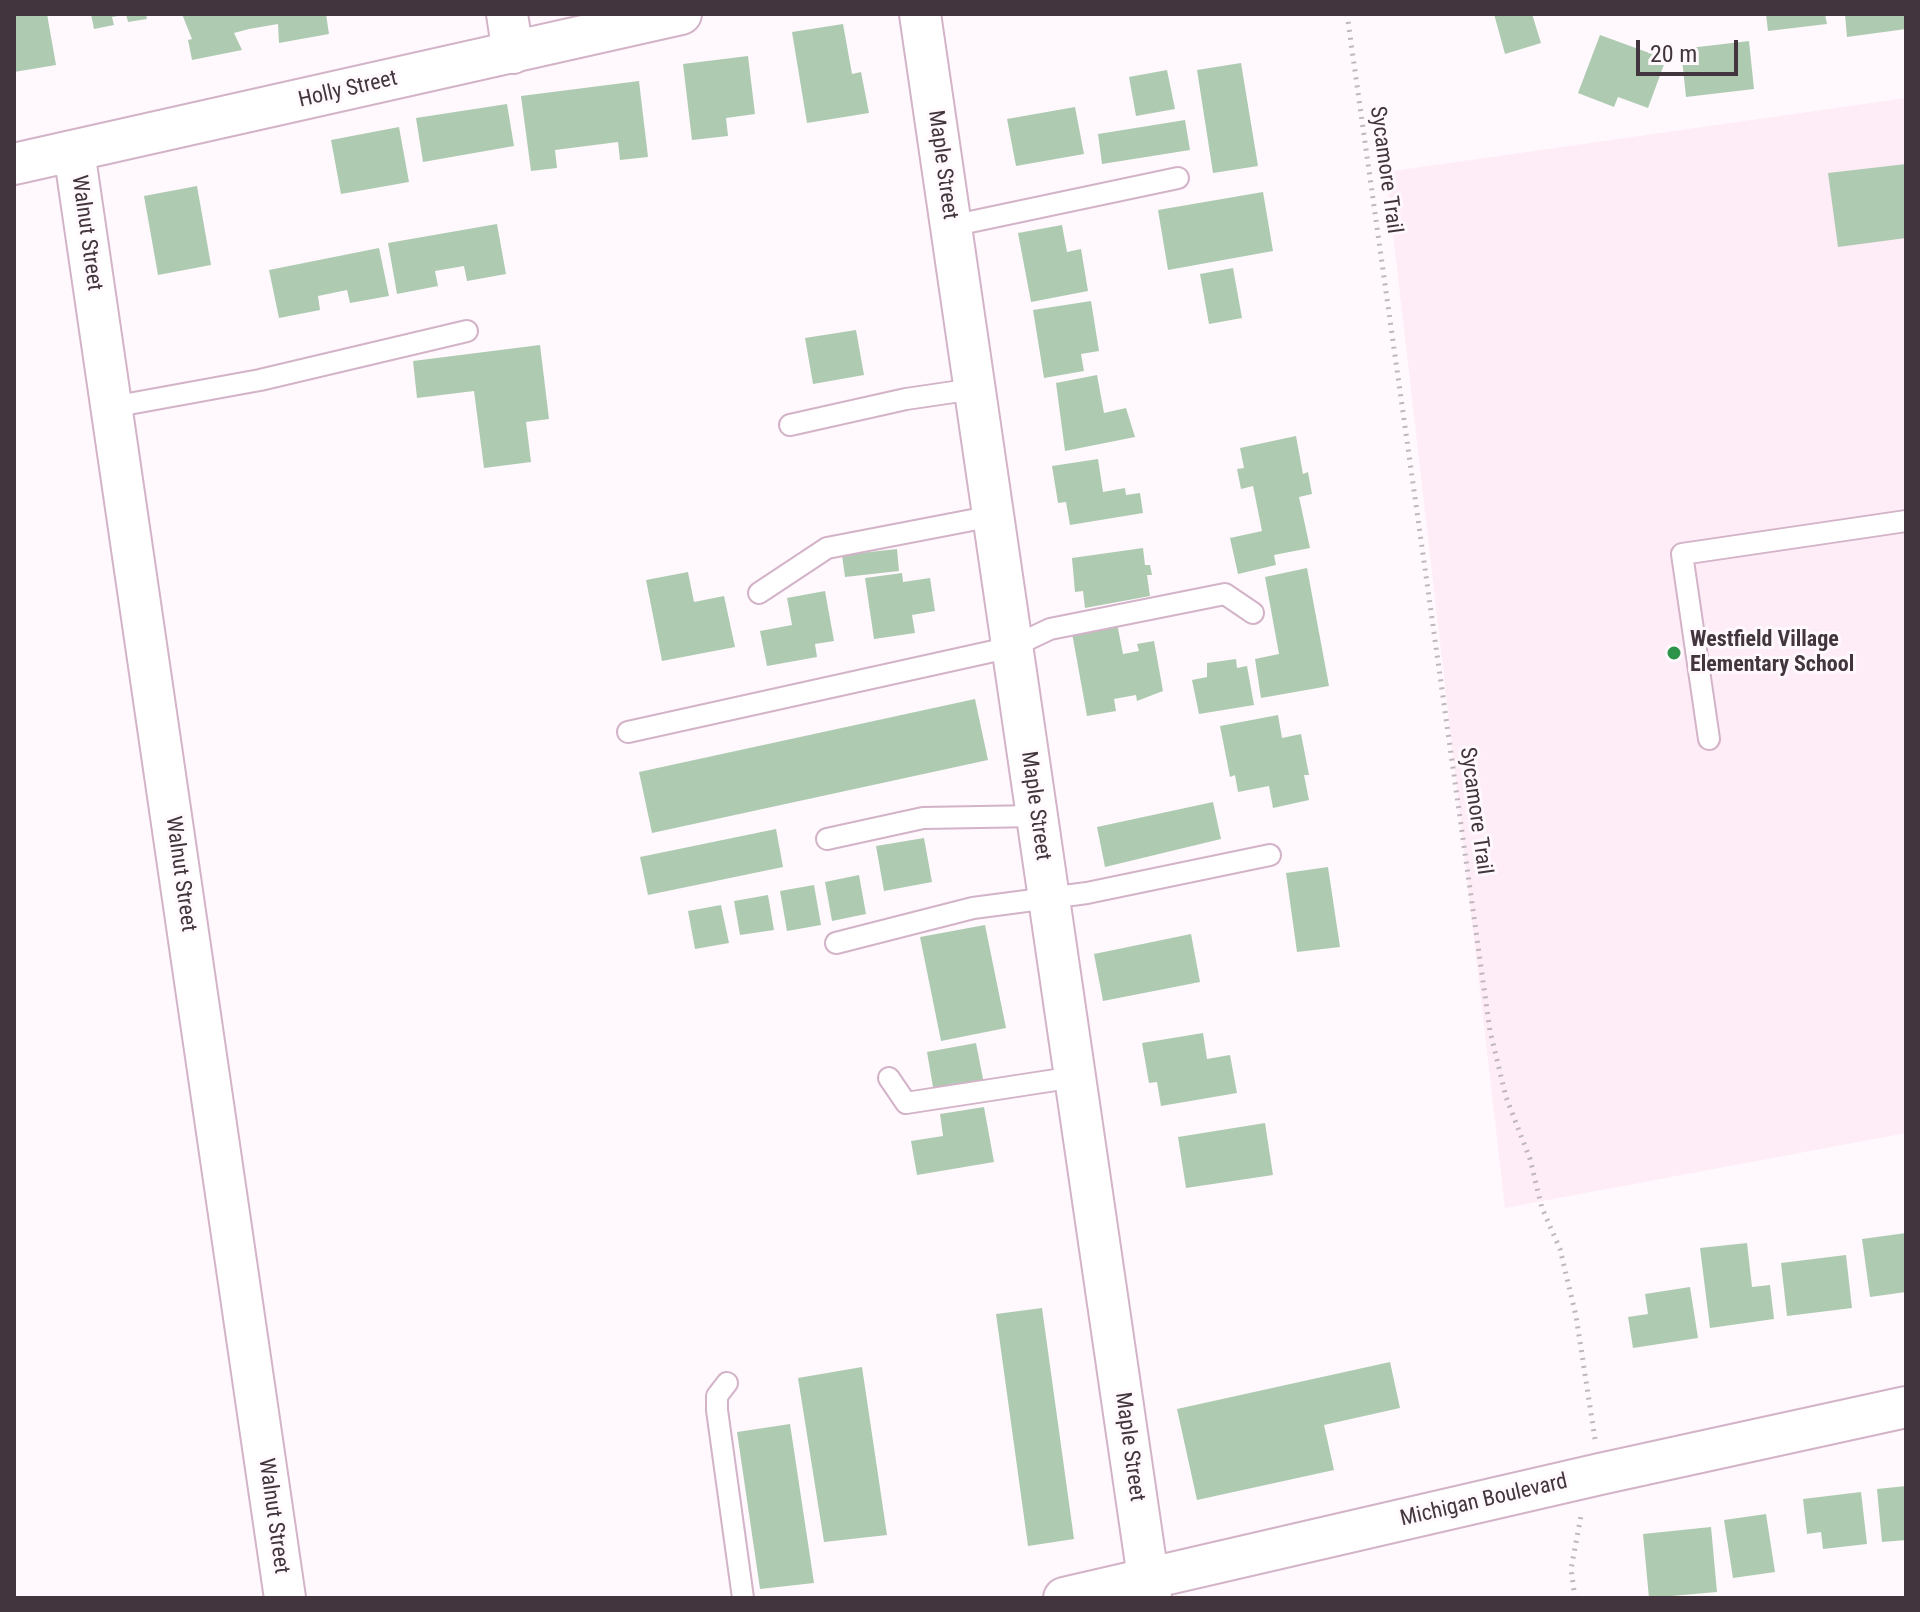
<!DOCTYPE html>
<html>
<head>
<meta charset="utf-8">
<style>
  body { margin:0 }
  #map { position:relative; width:1920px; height:1612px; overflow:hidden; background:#fff8fc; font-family:"Roboto Condensed",sans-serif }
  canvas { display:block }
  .frame { position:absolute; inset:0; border:16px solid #42353d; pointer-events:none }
  .scale { position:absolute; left:1636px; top:40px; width:102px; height:36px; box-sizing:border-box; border:4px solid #42353d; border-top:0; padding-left:10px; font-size:24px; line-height:28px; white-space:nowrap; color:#42353d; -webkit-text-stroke:6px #fff8fc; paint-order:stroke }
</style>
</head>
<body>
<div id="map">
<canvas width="1920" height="1612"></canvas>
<div class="frame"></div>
<div class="scale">20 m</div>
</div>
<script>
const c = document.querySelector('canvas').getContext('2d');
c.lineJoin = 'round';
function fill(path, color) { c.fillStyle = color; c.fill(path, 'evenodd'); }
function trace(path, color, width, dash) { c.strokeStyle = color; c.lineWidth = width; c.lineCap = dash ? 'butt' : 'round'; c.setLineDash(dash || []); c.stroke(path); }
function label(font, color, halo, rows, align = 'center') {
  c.font = font + ' "Roboto Condensed",sans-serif'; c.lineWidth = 6; c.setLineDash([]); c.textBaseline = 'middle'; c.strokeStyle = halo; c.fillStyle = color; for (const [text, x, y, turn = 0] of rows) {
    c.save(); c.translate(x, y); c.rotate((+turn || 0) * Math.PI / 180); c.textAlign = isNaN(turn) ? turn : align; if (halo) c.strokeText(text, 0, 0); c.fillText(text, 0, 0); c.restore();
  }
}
const built = new Path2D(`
  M1906,98v1035l-401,75 -119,-1036z`);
const building = new Path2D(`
  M14,14h33l9,51 -42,7z
  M91,14h27v2l-6,1 2,8 -20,4z
  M126,14h20l1,5 -19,3z
  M182,14h144l3,20 -50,9 -1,-19 -29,5 -15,4 8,17 -50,10 -4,-20 4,-1z
  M1494,14h38l9,29 -36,11z
  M1766,14h59l2,10 -59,7z
  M1845,14h61v15l-59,8z
  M843,24l9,50 9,-2 8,41 -62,10 -15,-91z
  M1600,35l66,24 -18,49 -30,-11 -4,10 -36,-14z
  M1749,41l5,48 -68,8 -5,-48z
  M748,56l7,58 -29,4 2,18 -36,4 -9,-76z
  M1241,63l17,103 -45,7 -16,-103z
  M1167,70l8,39 -39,7 -7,-39z
  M639,81l9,76 -28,3 -2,-18 -63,8 2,18 -26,3 -10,-75z
  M507,104l7,42 -91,16 -7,-44z
  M1075,107l9,47 -68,12 -9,-47z
  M1185,120l5,30 -88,14 -4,-30z
  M399,127l10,55 -68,12 -10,-54z
  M1906,164v74l-68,9 -10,-74z
  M197,186l14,79 -53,10 -14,-79z
  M1263,192l10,59 -105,19 -10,-60z
  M497,224l9,50 -39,7 -3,-15 -29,5 3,15 -41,8 -9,-51z
  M1062,225l5,27 14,-3 7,42 -57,11 -13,-69z
  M379,248l10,48 -39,7 -3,-13 -29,6 2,14 -41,8 -10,-48z
  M1233,268l9,50 -33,6 -9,-50z
  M1091,301l8,50 -18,3 3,17 -40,7 -11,-68z
  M856,330l8,45 -51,9 -8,-46z
  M540,345l9,74 -23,3 5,40 -47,6 -10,-77 -57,7 -4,-37z
  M1097,375l7,38 22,-5 9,29 -70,14 -9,-68z
  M1296,436l7,38 5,-2 4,22 -13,3 11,51 -36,7 2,10 -38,9 -8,-36 32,-7 -9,-45 -12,3 -4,-20 7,-1 -4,-20z
  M1098,459l5,33 22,-4 1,7 14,-2 3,20 -73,12 -4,-23 -8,1 -6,-37z
  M1143,548l2,17h5l2,10h-5l3,21 -65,12 -2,-17 -8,1 -3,-34z
  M897,549l2,22 -54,6 -3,-22z
  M1307,568l22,118 -68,12 -6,-39 24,-5 -14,-77z
  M688,572l6,30 30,-6 11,51 -73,14 -16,-81z
  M902,573l1,9 27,-4 5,33 -23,4 3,18 -41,6 -9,-61z
  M825,591l9,50 -19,3 2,13 -50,9 -7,-35 32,-6 -5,-27z
  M1117,623l6,31 16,-3 -2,-7 17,-3 9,50 -26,10 -1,-6 -22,4 2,12 -29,5 -15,-83z
  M1236,659l1,9 10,-2 7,39 -55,9 -7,-34 15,-3v-14z
  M975,699l13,61 -336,73 -13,-61z
  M1278,715l4,23 19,-4 8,41h-5l5,25 -36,8 -4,-22 -31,6 -3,-17 -5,2 -10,-51z
  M1213,802l8,37 -116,28 -8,-40z
  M776,829l7,38 -135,28 -8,-38z
  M924,838l8,44 -48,9 -8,-45z
  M1328,867l12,80 -43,5 -11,-79z
  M859,875l7,39 -34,7 -7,-39z
  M814,885l7,40 -34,6 -7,-40z
  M768,895l6,35 -34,5 -6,-34z
  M721,905l8,38 -34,6 -7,-38z
  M985,925l21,103 -65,13 -21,-104z
  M1191,934l9,48 -97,19 -9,-47z
  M1203,1033l4,26 23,-4 7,38 -76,13 -4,-24 -8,1 -7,-40z
  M976,1043l8,41 -50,9 -7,-41z
  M984,1107l10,55 -77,13 -6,-34 32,-5 -3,-22z
  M1265,1123l8,52 -87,13 -8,-51z
  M1906,1233v59l-36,5 -8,-58z
  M1747,1243l5,44 18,-2 4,34 -64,9 -10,-80z
  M1846,1255l6,53 -65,8 -6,-53z
  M1690,1287l8,51 -65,10 -5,-31 20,-3 -3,-20z
  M1042,1308l32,231 -46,7 -32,-232z
  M1390,1362l10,46 -76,17 10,45 -137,30 -20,-91z
  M862,1367l25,168 -63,7 -26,-164z
  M790,1424l24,159 -54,6 -23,-157z
  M1906,1486v54l-24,2 -5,-53z
  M1861,1492l6,52 -44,5 -2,-17 -14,2 -4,-35z
  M1766,1514l9,58 -42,6 -9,-58z
  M1711,1527l6,65 -68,6 -6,-64z`);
const path = new Path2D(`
  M1347,14l143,1017 16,66 24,62 12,49 18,41 16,67 19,123
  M1575,1598l-4,-29 10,-53`);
const service = new Path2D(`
  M951,226l227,-48
  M112,407l148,-27 207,-49
  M790,425l116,-26 68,-10
  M759,593l68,-45 166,-32
  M628,732l384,-85 38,-18 175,-35 28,19
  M1709,739l-27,-185 224,-33
  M827,839l96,-21 114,-2
  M836,943l137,-35 114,-15 183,-38
  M889,1078l17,25 169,-26
  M727,1383l-10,13v14l26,188`);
const minor = new Path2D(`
  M507,14l6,39
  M920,14l231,1584
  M74,151l211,1447
  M14,164l667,-150
  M1064,1598l536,-124 306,-67`);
const markers = [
  [1674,653,8,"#2c9349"]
];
const streetNames = [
  ["Holly Street",348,90,-13],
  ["Maple Street",942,165,82],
  ["Sycamore Trail",1385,170,82],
  ["Walnut Street",86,233,82],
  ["Maple Street",1035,806,82],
  ["Sycamore Trail",1475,811,82],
  ["Walnut Street",180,874,82],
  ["Maple Street",1129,1447,82],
  ["Michigan Boulevard",1484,1501,-13],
  ["Walnut Street",273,1516,82]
];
const poiNames = [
  ["Westfield Village",1690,640],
  ["Elementary School",1690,665]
];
fill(built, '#feedf7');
fill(building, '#aecbb2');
trace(service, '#d3b3c8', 24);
trace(minor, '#d3b3c8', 44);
trace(path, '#c0b7bc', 5, [2, 6]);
trace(service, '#fff', 20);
trace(minor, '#fff', 40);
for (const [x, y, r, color] of markers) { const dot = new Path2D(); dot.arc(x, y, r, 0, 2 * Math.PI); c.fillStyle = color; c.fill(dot); trace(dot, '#fff8fc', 3); }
label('22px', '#42353d', '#fff8fc', streetNames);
label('bold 22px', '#42353d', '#fff8fc', poiNames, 'left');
</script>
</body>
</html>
